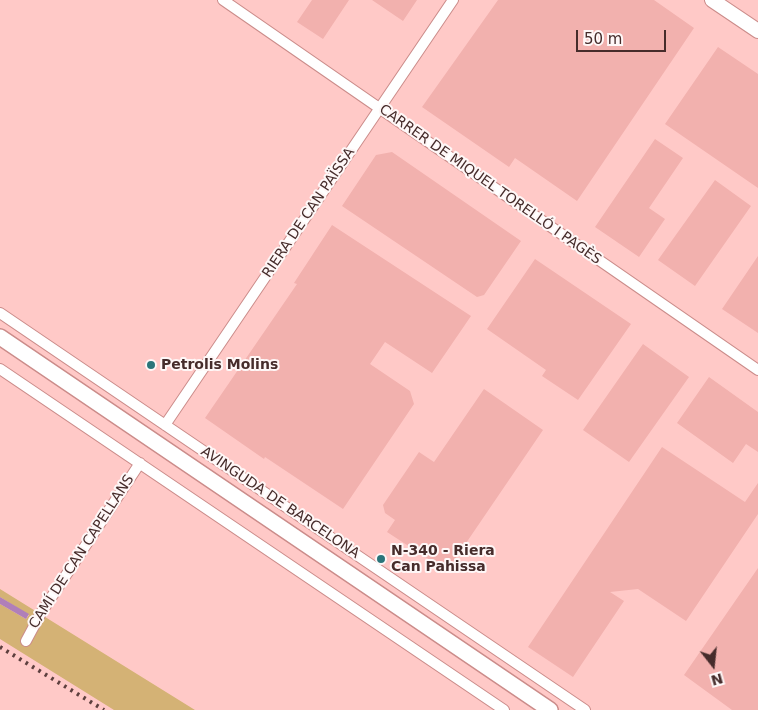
<!DOCTYPE html>
<html>
<head>
<meta charset="utf-8">
<style>
  body { margin:0 }
  #map { position:relative; width:758px; height:710px; overflow:hidden; background:#ffc9c7; font-family:"DejaVu Sans",sans-serif }
  canvas { display:block }
  .north { position:absolute; left:688px; top:640px; width:50px; height:50px; -webkit-text-stroke:4px #fef7f7; paint-order:stroke; rotate:164deg; font-size:14px; font-weight:700; line-height:20px; text-align:center; color:#462c2b }
  .north::after { content:''; display:block; margin:auto; width:18px; height:22px; background:#462c2b; clip-path:polygon(50% 0,100% 100%,50% 72%,0 100%) }
  .scale { position:absolute; left:576px; top:30px; width:90px; height:22px; box-sizing:border-box; border:2px solid #462c2b; border-top:0; padding-left:6px; font-size:15px; line-height:18px; white-space:nowrap; color:#462c2b; -webkit-text-stroke:4px #fef7f7; paint-order:stroke }
</style>
</head>
<body>
<div id="map">
<canvas width="758" height="710"></canvas>
<div class="north">N</div>
<div class="scale">50 m</div>
</div>
<script>
const c = document.querySelector('canvas').getContext('2d');
c.lineJoin = 'round';
function fill(path, color) { c.fillStyle = color; c.fill(path, 'evenodd'); }
function trace(path, color, width, dash) { c.strokeStyle = color; c.lineWidth = width; c.lineCap = dash ? 'butt' : 'round'; c.setLineDash(dash || []); c.stroke(path); }
function label(font, color, halo, rows, align = 'center') {
  c.font = font + ' "DejaVu Sans",sans-serif'; c.lineWidth = 4; c.setLineDash([]); c.textBaseline = 'middle'; c.strokeStyle = halo; c.fillStyle = color; for (const [text, x, y, turn = 0] of rows) {
    c.save(); c.translate(x, y); c.rotate((+turn || 0) * Math.PI / 180); c.textAlign = isNaN(turn) ? turn : align; if (halo) c.strokeText(text, 0, 0); c.fillText(text, 0, 0); c.restore();
  }
}
const green = new Path2D(`
  M0,589l195,121h-81l-114,-71v-35l26,15 3,-4 -29,-18z`);
const water = new Path2D(`
  M0,597l29,17 -3,5 -26,-15z`);
const building = new Path2D(`
  M312,0h37l-26,39 -26,-17z
  M372,0h45l-14,21z
  M498,0h156l40,28 -117,173 -62,-43 -6,9 -87,-60z
  M718,47l40,27v114l-93,-64z
  M655,139l28,19 -34,50 16,11 -26,38 -44,-30z
  M392,152l129,89 -37,54 -7,2 -135,-91 34,-51z
  M715,180l36,26 -56,80 -37,-26z
  M332,225l139,91 -39,57 -47,-31 -15,22 40,27 4,13 -71,105 -78,-52 -1,2 -59,-41 92,-134 -3,-1z
  M758,256v77l-36,-24z
  M535,259l96,65 -53,76 -36,-24 4,-6 -59,-41z
  M643,344l46,33 -60,85 -46,-32z
  M709,377l49,35v40l-12,-8 -13,19 -56,-40z
  M484,389l59,41 -96,141 -60,-39 8,-12 -10,-7 -2,-8 36,-53 15,10z
  M662,447l83,55 13,-19v31l-72,107 -48,-32 -28,3 14,9 -51,76 -45,-30z
  M758,568v142h-26l-48,-35z`);
const minor = new Path2D(`
  M223,0l535,370
  M0,313l585,397
  M0,369l504,341
  M165,425l288,-425
  M26,641l15,-28 99,-150`);
const secondary = new Path2D(`
  M712,0l46,31`);
const primary = new Path2D(`
  M0,337l550,373`);
const rail = new Path2D(`
  M0,647l104,63`);
const markers = [
  [151,365,5,"#2b757a"],
  [381,559,5,"#2b757a"]
];
const streetNames = [
  ["CARRER DE MIQUEL TORELLÓ I PAGÈS",490,185,35],
  ["RIERA DE CAN PAÏSSA",309,213,-56],
  ["AVINGUDA DE BARCELONA",280,503,34],
  ["CAMÍ DE CAN CAPELLANS",82,552,-57]
];
const poiNames = [
  ["Petrolis Molins",161,365],
  ["N-340 - Riera",391,551],
  ["Can Pahissa",391,567]
];
fill(green, '#d4b275');
fill(water, '#b07fb9');
fill(building, '#f2b1ae');
trace(minor, '#cb8c8a', 12);
trace(secondary, '#cb8c8a', 16);
trace(primary, '#cb8c8a', 18);
trace(minor, '#fff', 10);
trace(secondary, '#fff', 14);
trace(primary, '#fff', 15);
trace(rail, '#5d3f3e', 4, [2.5, 5]);
for (const [x, y, r, color] of markers) { const dot = new Path2D(); dot.arc(x, y, r, 0, 2 * Math.PI); c.fillStyle = color; c.fill(dot); trace(dot, '#fef7f7', 2); }
label('14px', '#462c2b', '#fef7f7', streetNames);
label('bold 14px', '#462c2b', '#fef7f7', poiNames, 'left');
</script>
</body>
</html>
